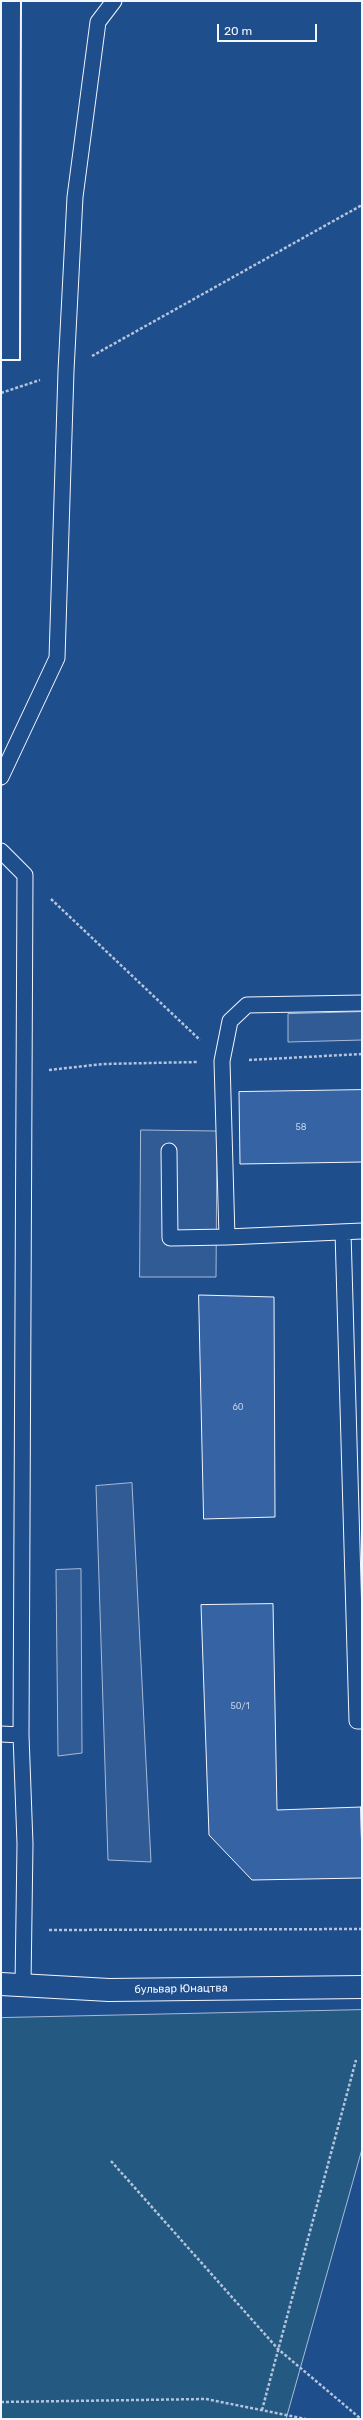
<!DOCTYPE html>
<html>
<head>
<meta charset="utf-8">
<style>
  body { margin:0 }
  #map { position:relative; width:363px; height:2420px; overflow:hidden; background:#1f4e8c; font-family:Rubik,sans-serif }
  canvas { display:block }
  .frame { position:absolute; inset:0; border:2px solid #f2f6ff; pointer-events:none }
  .scale { position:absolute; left:217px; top:24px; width:100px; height:18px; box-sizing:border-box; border:2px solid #f2f6ff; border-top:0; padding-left:5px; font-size:12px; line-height:14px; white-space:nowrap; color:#f2f6ff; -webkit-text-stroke:3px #1f4e8c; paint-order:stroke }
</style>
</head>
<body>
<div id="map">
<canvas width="363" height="2420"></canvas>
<div class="frame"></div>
<div class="scale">20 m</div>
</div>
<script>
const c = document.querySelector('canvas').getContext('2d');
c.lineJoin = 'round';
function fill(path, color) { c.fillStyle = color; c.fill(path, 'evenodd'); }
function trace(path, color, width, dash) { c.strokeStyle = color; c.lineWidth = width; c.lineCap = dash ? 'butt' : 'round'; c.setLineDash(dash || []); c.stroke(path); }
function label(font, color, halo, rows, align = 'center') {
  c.font = font + ' Rubik,sans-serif'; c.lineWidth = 3; c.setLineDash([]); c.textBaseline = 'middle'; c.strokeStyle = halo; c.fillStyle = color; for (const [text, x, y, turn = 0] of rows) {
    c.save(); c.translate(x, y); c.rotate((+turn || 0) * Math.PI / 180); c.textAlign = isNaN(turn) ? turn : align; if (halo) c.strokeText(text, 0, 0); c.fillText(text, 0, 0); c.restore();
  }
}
const green = new Path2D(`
  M362,2010v139l-76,270h-285v-401z`);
const parking = new Path2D(`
  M362,1012v28l-74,2v-28z
  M141,1130l76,1 -1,146h-76z
  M132,1483l19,379 -43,-2 -12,-374z
  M81,1569l1,184 -24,3 -2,-186z`);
const building = new Path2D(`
  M362,1090v72l-122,2 -1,-72z
  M199,1295l75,2 1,220 -71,2z
  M273,1604l4,206 84,-3 1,71 -110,2 -43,-45 -8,-230z
  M361,1807h1v49z`);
const path = new Path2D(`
  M92,356l270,-151
  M1,393l39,-13
  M51,899l149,141
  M249,1060l113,-6
  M49,1070l54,-6 95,-2
  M49,1930l313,-1
  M111,2161l167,188 83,70
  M1,2402l205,-3 100,20
  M262,2410l94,-350`);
const lane = new Path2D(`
  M1,777l56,-119 9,-287 9,-174 23,-175 16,-21
  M1,851l24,24 -4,860
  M362,1003l-115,2 -17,16 -8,40 5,176 135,-6
  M169,1151l1,87 57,-1
  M343,1232l14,489h5
  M1,1734l20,1 4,109 -2,141`);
const street = new Path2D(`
  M1,1984l108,6 253,-3`);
const wall = new Path2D(`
  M1,360h19l1,-359`);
const numberNames = [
  ["58",301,1127],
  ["60",238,1407],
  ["50/1",240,1706]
];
const streetNames = [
  ["бульвар Юнацтва",181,1989,-1]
];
fill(green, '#245a82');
trace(green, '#a8bbd7', 1);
fill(parking, '#305b95');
trace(parking, '#a8bbd7', 1);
fill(building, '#3563a3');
trace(building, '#f2f6ff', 1);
trace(lane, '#f2f6ff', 17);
trace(street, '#f2f6ff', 24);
trace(path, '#b3c4dc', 2.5, [3, 2]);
trace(lane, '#1f4e8c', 15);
trace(street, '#1f4e8c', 22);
trace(wall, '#f2f6ff', 2);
label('9px', '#c3d1e8', null, numberNames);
label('11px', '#f2f6ff', '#1f4e8c', streetNames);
</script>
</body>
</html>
